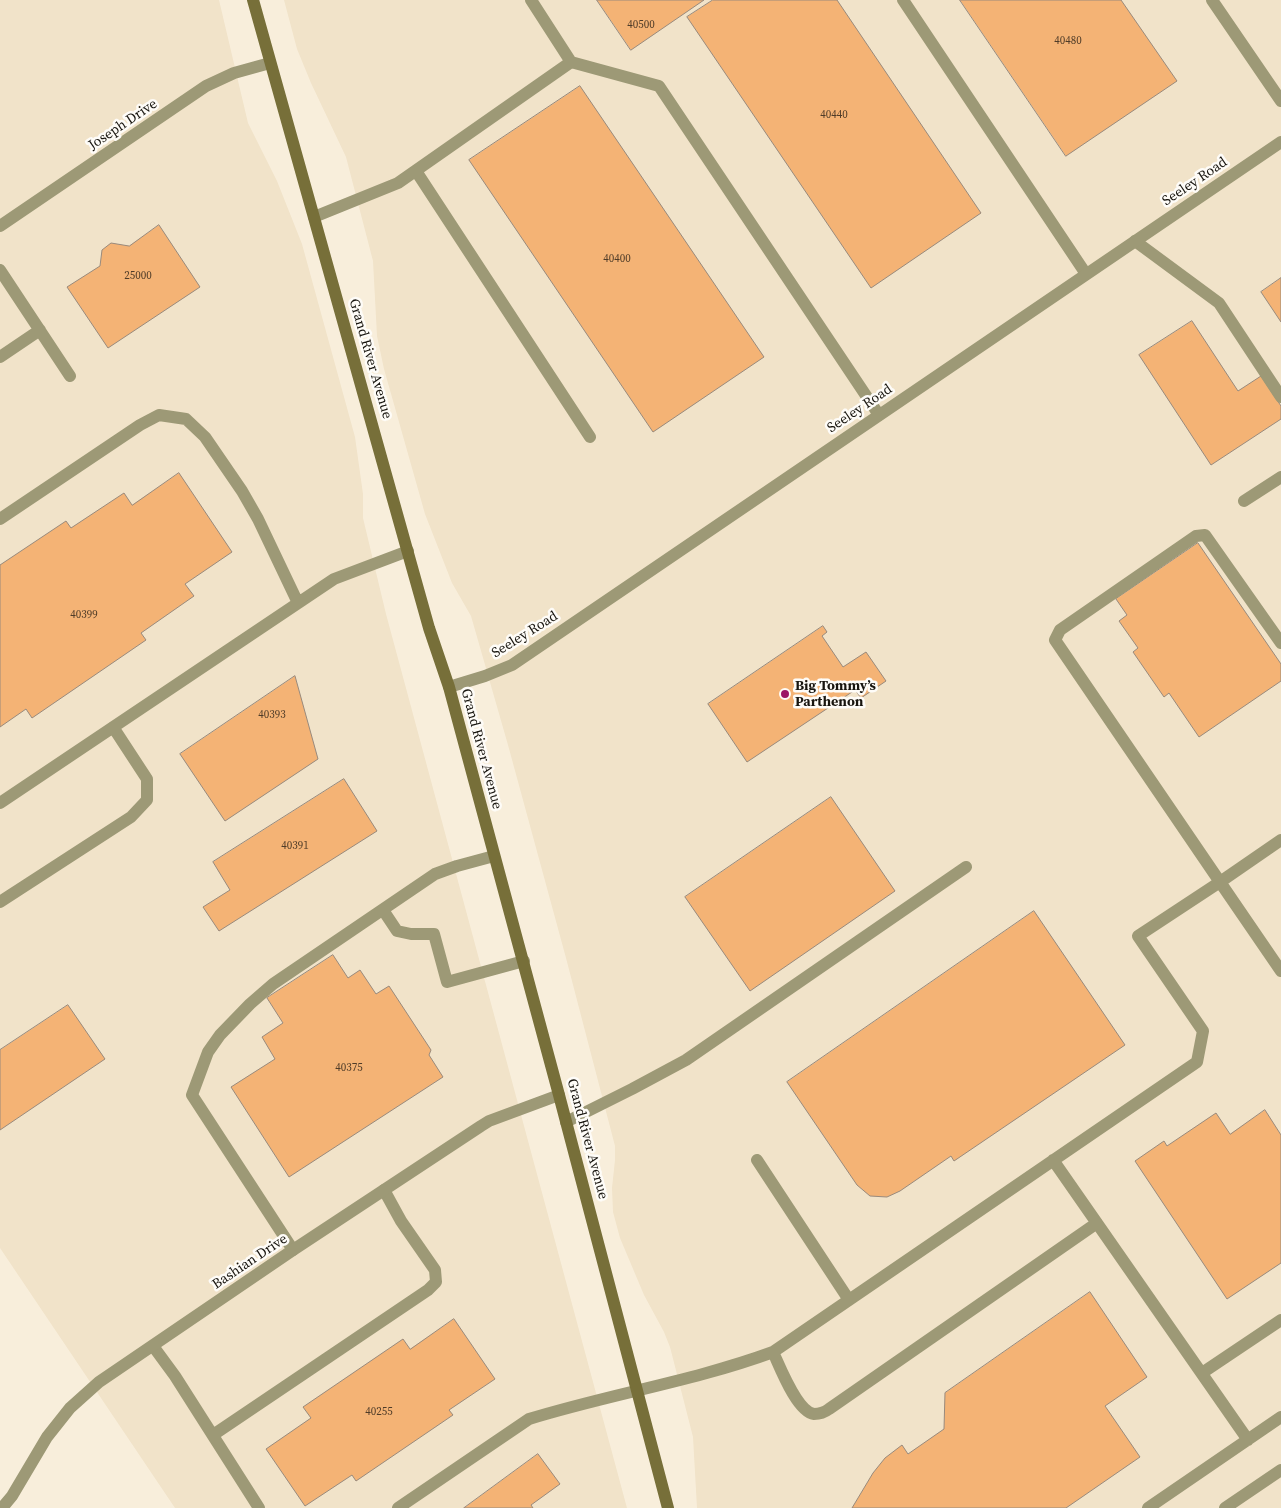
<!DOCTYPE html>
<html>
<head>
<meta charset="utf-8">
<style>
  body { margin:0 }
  canvas { display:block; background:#f8eedb }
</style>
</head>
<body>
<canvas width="1281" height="1508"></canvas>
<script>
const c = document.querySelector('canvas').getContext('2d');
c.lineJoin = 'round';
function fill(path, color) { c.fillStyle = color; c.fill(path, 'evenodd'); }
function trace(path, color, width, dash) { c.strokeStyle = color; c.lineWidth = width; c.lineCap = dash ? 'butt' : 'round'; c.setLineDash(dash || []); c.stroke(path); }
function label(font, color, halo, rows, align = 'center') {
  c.font = font + ' "Source Serif 4",serif'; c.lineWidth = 5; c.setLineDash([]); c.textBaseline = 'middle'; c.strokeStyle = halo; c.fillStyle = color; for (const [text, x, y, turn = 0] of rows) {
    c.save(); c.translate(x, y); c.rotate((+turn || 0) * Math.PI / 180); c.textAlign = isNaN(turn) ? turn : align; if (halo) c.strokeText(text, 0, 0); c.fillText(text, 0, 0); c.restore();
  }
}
const built = new Path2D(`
  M0,0h219l29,123 29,58 25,63 53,193 8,57v24l23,96 241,894h-452l-175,-260z
  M284,0h997v1508h-584l-4,-71 -23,-90 -6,-15 -20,-37 -24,-57 -7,-26 -1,-24 3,-28v-14l-49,-188 -58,-213 -37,-129 -19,-33 -27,-69 -41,-145 -7,-33 -4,-75 -27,-104 -35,-74 -14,-34z`);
const building = new Path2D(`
  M597,0h107l-73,50z
  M713,0h124l144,213 -110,75 -184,-271z
  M960,0h161l56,81 -111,75z
  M580,86l184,271 -111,75 -184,-272z
  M159,225l41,62 -92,61 -41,-61 33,-21 2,-16 9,-7 18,3z
  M1281,278v44l-20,-30z
  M1192,321l46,70 23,-15 20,30v13l-70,46 -72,-110z
  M179,473l53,79 -47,32 9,12 -53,37 5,7 -114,78 -6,-9 -26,18v-162l66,-44 5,7 53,-35 8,12z
  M1198,543l83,121v17l-82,56 -30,-44 -5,4 -31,-45 5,-4 -19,-27 8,-6 -11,-16z
  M823,626l4,6 -5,4 21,31 23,-15 20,29 -25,17 -6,-8 -108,72 -39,-58z
  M295,676l23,83 -93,62 -45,-67z
  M344,779l33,52 -158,100 -16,-24 27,-17 -17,-28z
  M831,797l64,94 -145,100 -65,-94z
  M1034,911l91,134 -171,116 -3,-5 -51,35 -13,6 -17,-1 -13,-11 -70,-103z
  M333,955l15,23 12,-8 16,24 13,-8 42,64 -2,5 14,22 -154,100 -58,-90 44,-28 -13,-22 21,-14 -16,-25z
  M68,1005l37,54 -105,71v-80z
  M1265,1110l16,25v128l-54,36 -92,-138 29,-20 3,5 49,-33 14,21z
  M1090,1292l57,85 -42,29 35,51 -74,51h-214l21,-35 12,-15 17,-13 6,9 36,-25 1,-36z
  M454,1319l41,60 -46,31 4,5 -97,66 -4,-6 -47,31 -39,-57 45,-31 -8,-11 100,-68 7,10z
  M538,1454l22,30 -29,21 2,3h-69z`);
const lane = new Path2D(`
  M531,0l40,62 88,24 220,329
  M903,0l183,274
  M1212,0l69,101
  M416,171l174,266
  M314,217l84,-34 173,-121
  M1135,241l84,62 62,94
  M0,270l70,106
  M0,357l40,-27
  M1244,501l37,-24
  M0,519l140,-94 19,-10 27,4 19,18 37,54 16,28 40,84
  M1281,643l-76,-108 -9,1 -136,94 -5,10 165,242 61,-42
  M0,803l334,-224 74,-28
  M0,902l131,-85 16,-17v-21l-34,-52
  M383,910l14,21 14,3h23l13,48 77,-21
  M566,1122l66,-33 54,-29 280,-193
  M757,1160l92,140
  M1053,1160l195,280
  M293,1250l-101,-155 16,-43 12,-17 30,-31 23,-20 162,-110 22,-8 37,-10
  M153,1346l22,30 84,132
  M773,1352c7,15 24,60 41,62 6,0 11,-2 15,-5l268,-186
  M1202,1373l79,-53
  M213,1435l215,-145 8,-8 -1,-12 -34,-49 -17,-31
  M398,1508l131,-89c81,-25 165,-38 244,-67l424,-290 6,-31 -65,-95 82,-54 61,89
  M1148,1508l133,-91
  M1225,1508l56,-38`);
const street = new Path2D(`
  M0,226l206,-140 28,-13 36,-10
  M449,687l36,-11 27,-11 769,-523
  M2,1508l10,-12 35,-59 23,-29 29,-26 194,-132 188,-124 8,-5 70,-26`);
const secondary = new Path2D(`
  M253,0l176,628 20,59 110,408 109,413`);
const markers = [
  [785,694,5,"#9c1666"]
];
const numberNames = [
  ["40500",641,25],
  ["40480",1068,41],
  ["40440",834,115],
  ["40400",617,259],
  ["25000",138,276],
  ["40399",84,615],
  ["40393",272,715],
  ["40391",295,846],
  ["40375",349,1068],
  ["40255",379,1412]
];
const streetNames = [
  ["Joseph Drive",123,125,-34],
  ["Seeley Road",1195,182,-34],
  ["Grand River Avenue",370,359,74],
  ["Seeley Road",860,409,-34],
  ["Seeley Road",525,635,-32],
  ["Grand River Avenue",481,749,75],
  ["Grand River Avenue",587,1139,75],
  ["Bashian Drive",250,1262,-34]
];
const poiNames = [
  ["Big Tommy’s",795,686],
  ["Parthenon",795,702]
];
fill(built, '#f1e3c9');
fill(building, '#f4b375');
trace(building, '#998a7c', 1);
trace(lane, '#9d9976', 12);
trace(street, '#9d9976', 12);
trace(secondary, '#776f39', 12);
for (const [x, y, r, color] of markers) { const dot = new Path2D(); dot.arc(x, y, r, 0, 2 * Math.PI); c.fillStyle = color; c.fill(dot); trace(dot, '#fefcf8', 2); }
label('11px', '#4f3c28', null, numberNames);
label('14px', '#18150f', '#fefcf8', streetNames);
label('bold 14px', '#18150f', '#fefcf8', poiNames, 'left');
</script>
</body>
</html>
